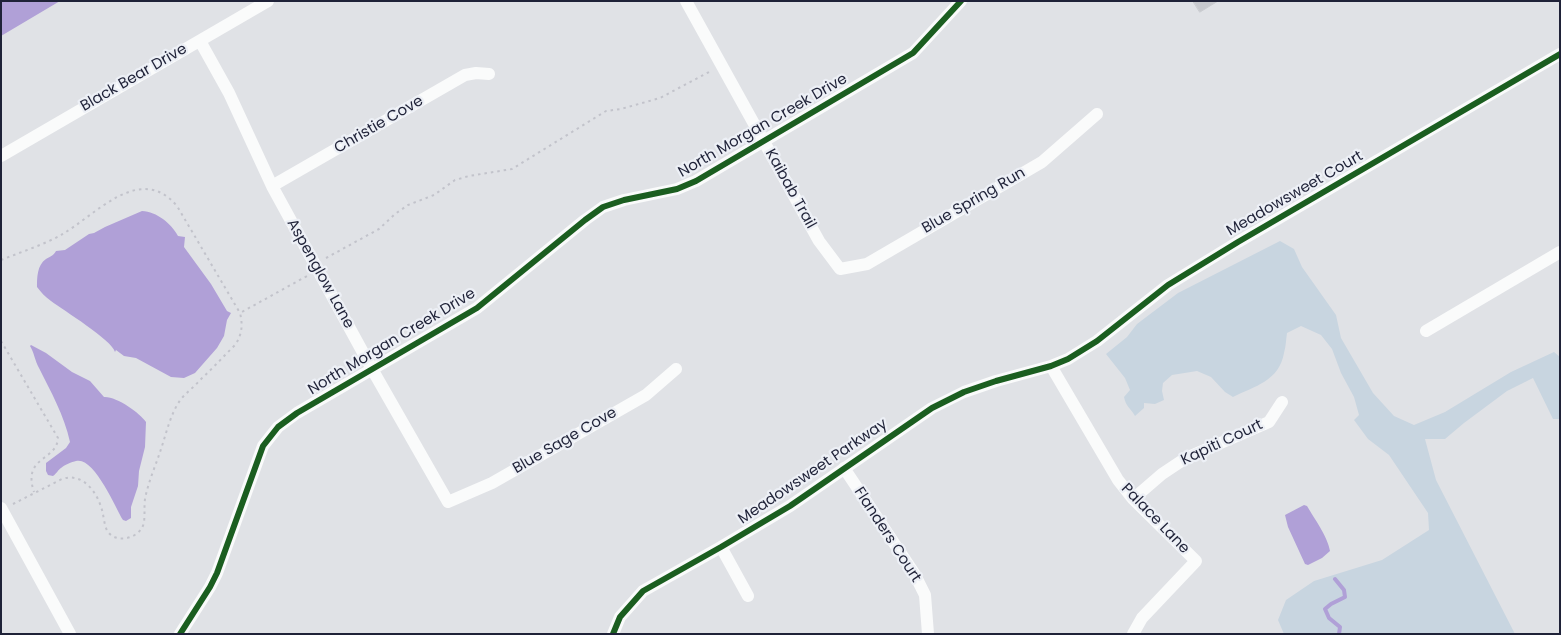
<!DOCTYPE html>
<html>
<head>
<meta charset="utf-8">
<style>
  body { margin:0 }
  #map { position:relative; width:1561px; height:635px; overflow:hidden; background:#e0e2e6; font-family:Poppins,sans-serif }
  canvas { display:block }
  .frame { position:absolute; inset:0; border:2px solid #1f2238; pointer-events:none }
</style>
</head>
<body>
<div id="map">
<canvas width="1561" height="635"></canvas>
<div class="frame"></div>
</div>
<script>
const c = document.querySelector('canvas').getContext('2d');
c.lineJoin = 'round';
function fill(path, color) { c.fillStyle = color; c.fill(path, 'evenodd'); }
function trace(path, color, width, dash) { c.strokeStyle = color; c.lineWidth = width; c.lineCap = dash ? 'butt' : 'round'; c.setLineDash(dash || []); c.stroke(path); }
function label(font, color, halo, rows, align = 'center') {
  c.font = font + ' Poppins,sans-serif'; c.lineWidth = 4.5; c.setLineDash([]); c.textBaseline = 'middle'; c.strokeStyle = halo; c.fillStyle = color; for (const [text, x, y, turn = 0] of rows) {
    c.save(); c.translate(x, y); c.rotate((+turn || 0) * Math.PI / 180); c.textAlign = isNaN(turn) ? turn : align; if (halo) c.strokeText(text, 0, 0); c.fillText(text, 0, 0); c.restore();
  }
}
const green = new Path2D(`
  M1280,241l14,8 8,18 34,48 5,23 32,55 21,23 20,9 31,-13 66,-40 43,-20 6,5c0,20 0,41 0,62h-7l-20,-41 -26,13 -43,32 -19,16h-20l11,41 79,154h-231l-6,-14 8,-20 28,-19 68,-21 47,-30 -1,-17 -39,-58 -21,-16 -14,-19 5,-5 -5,-18 -13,-24 -9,-24 -11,-14 -20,-9 -14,7c-1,6 -1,13 -3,20 -5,28 -29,33 -51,44l-8,-5 -14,-15 -14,-6 -25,4 -9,8 -1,8 2,9 -9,4 -11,-1v5l-9,8c-5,-9 -9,-9 -11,-19l6,-7 -5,-12 -19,-24 21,-17 10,-13 41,-31z`);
const water = new Path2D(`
  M1,1h59l-59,35z
  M142,211c15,1 29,12 36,25l7,1 -1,10 27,37 16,27 4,2 -4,7 -3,16 -7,12 -22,25 -11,5 -13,-1 -35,-19 -12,-2 -8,-6 -1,2c-3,-12 -52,-42 -64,-51 -6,-4 -10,-9 -14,-14 0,-9 0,-22 9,-28 5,-3 7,-3 10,-8l9,-1 24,-16 5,-1 11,-6z
  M31,345l15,8 26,19 18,9 14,16c12,-1 36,16 42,25l-1,25 -6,24 -1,15 -7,21v11l-5,3 -3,-1c-8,-13 -29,-64 -47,-59 -4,1 -12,4 -15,7 -3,2 -4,5 -8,8l-5,-1 -2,-4v-8l20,-15 4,-6c-6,-27 -19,-50 -31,-74 -4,-7 -5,-16 -9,-22z
  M1304,505l3,1c7,12 21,31 23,45l-8,7 -14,7 -3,-1 -17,-37 -3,-12z`);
const stream = new Path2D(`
  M1335,579l9,11 1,7 -14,7 -6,5 4,9 11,9 -1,7`);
const building = new Path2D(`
  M1193,1h25l-18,11z`);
const path = new Path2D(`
  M326,258l53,-29 16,-15 13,-9 26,-10 21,-15 14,-4 43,-7 94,-58 15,-2 39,-11 49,-26
  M1,260c20,-8 42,-15 60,-25 35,-20 79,-73 116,-29l63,107
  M1,341l57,97c-1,23 -36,18 -24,54
  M13,504l49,-25c21,-7 35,13 40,31 2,7 2,16 6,22 10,13 34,5 36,-10 1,-8 0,-15 1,-23 3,-16 10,-32 15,-47 6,-17 10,-38 21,-53 6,-7 13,-12 19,-19 12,-11 23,-23 35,-35 7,-10 8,-20 5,-32l67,-37`);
const street = new Path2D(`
  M686,1l133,240 21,28 27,-5 175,-102 55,-48
  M200,41l29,52 43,93 100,183 76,133 44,-19 154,-88 30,-26
  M1,156l267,-155
  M272,186l193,-111 11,-2 13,1
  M1426,331l134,-79
  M1051,366l67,114 15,19 63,62 -54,57 -9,16
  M844,468l70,105 11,22 3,39
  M1133,499l29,-25 24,-16 83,-36 13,-20
  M1,508l69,126
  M721,547l27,49
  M180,634l30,-47 7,-14 46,-127 15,-19 19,-14 180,-105 108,-88 18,-13 21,-7 53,-11 19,-8 217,-128 48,-52
  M613,634l7,-17 23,-26 78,-44 69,-41 142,-98 32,-16 32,-11 55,-15 17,-7 29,-18 71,-56 70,-43 322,-188`);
const cycleway = new Path2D(`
  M180,634l30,-47 7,-14 46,-127 15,-19 19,-14 180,-105 108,-88 18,-13 21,-7 53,-11 19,-8 217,-128 48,-52
  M613,634l7,-17 23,-26 78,-44 69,-41 142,-98 32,-16 32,-11 55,-15 17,-7 29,-18 71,-56 70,-43 322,-188`);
const streetNames = [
  ["Black Bear Drive",134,78,-30],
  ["Christie Cove",379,125,-30],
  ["North Morgan Creek Drive",763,126,-30],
  ["Kaibab Trail",790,189,61],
  ["Meadowsweet Court",1295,194,-30],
  ["Blue Spring Run",974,201,-30],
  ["Aspenglow Lane",320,274,61],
  ["North Morgan Creek Drive",392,342,-31],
  ["Blue Sage Cove",565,441,-30],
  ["Kapiti Court",1222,443,-25],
  ["Meadowsweet Parkway",813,472,-34],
  ["Palace Lane",1155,519,46],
  ["Flanders Court",887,535,57]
];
fill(green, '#c8d5e0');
fill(water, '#b0a0d7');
trace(stream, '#b0a0d7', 4);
fill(building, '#c7c9ce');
trace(building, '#c9cbcf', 1);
trace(path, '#c2c3cb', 2, [2.5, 4]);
trace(street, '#fafbfb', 12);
trace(cycleway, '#1b5e20', 6);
label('15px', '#1f2238', '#edf0f6', streetNames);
</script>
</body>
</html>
